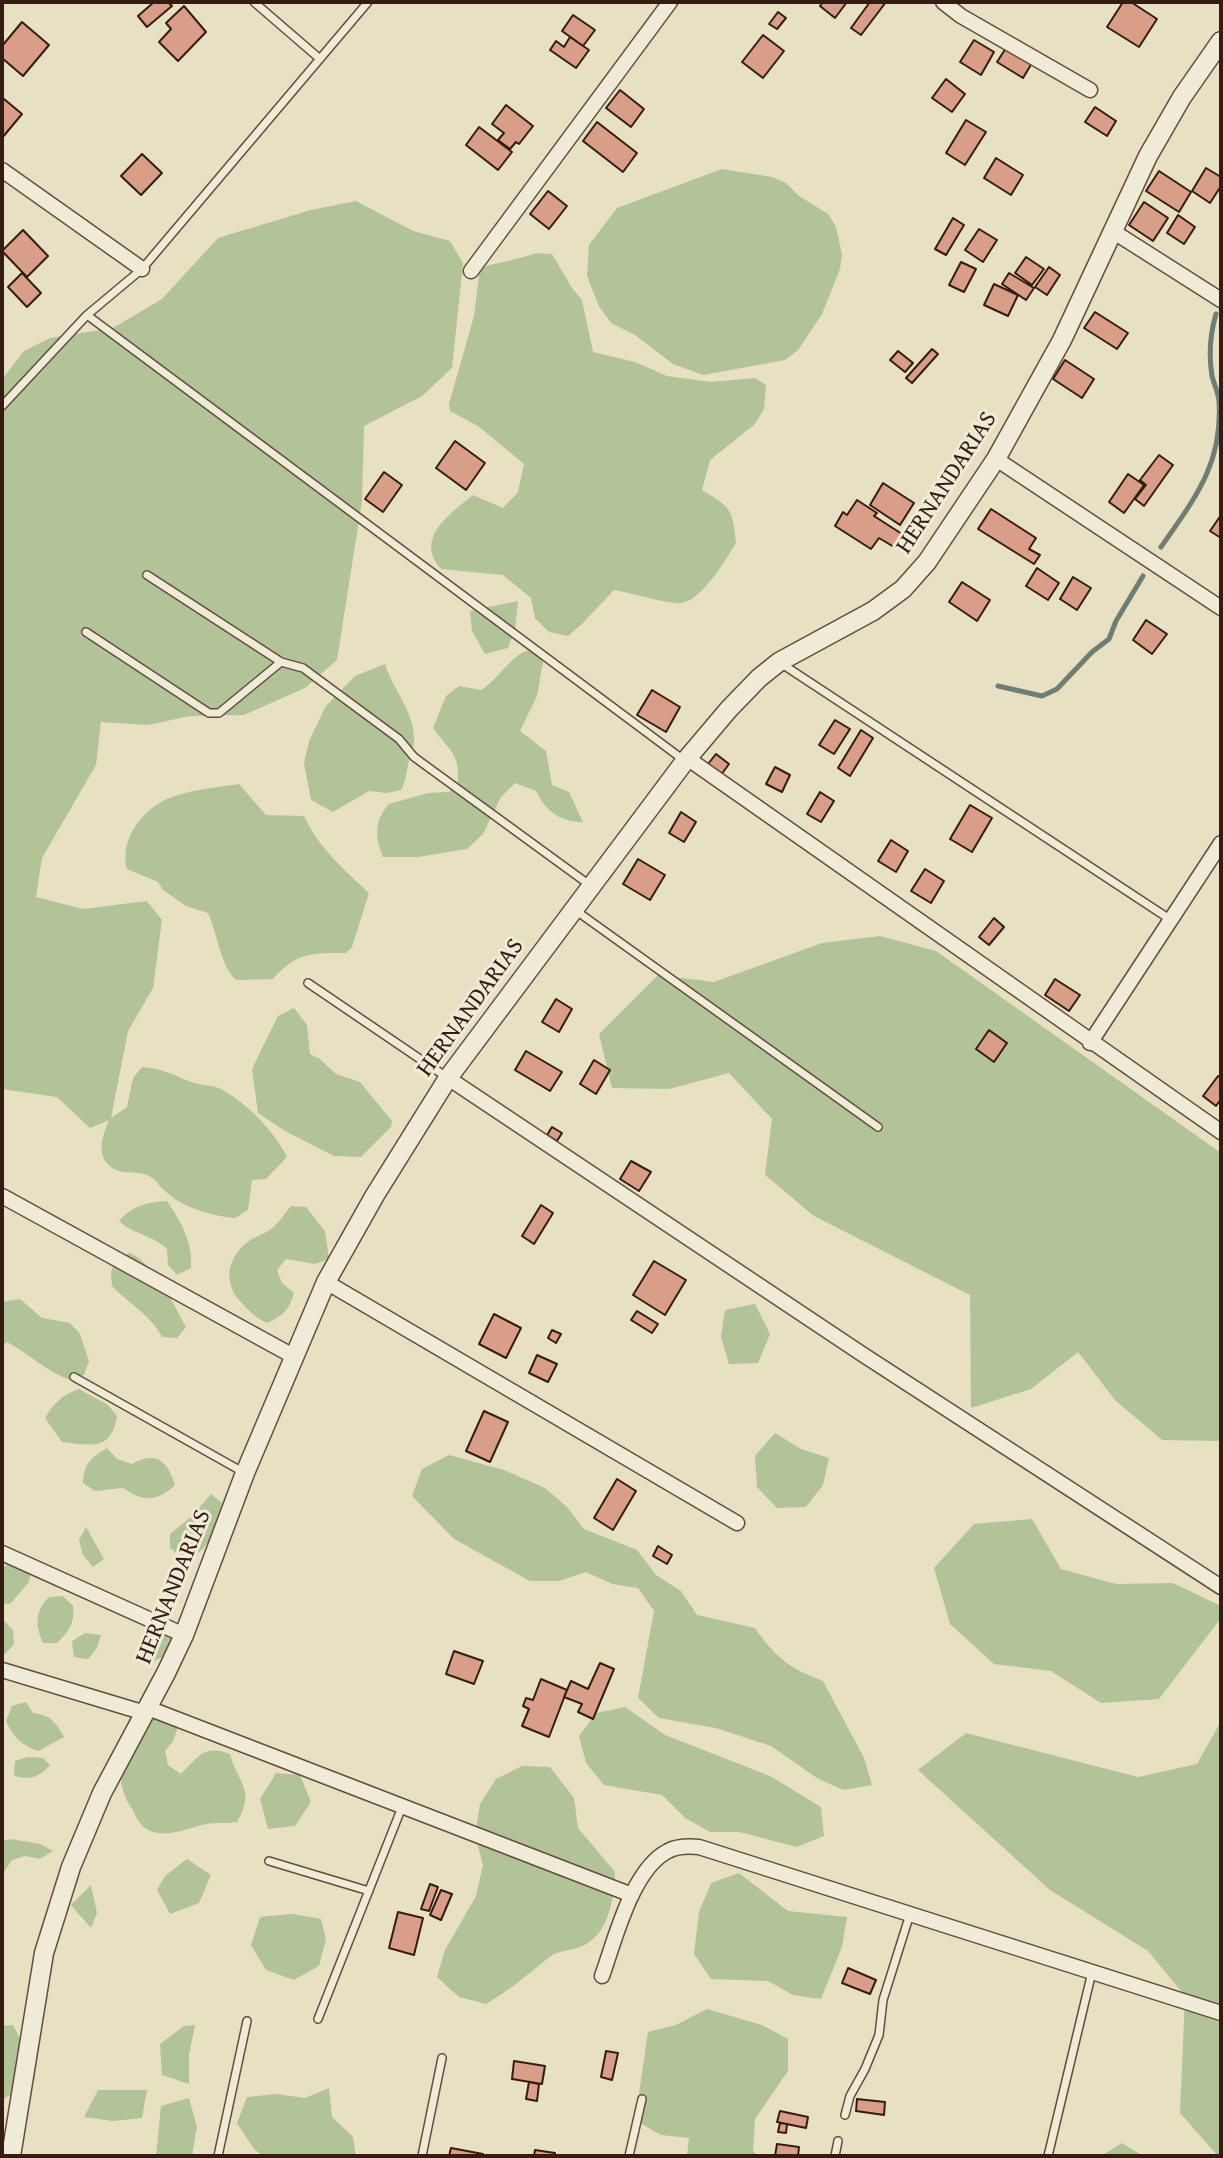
<!DOCTYPE html>
<html>
<head>
<meta charset="utf-8">
<style>
  body { margin:0 }
  #map { position:relative; width:1223px; height:2158px; overflow:hidden; background:#e8e0c2; font-family:"Gentium Book Plus",serif }
  canvas { display:block }
  .frame { position:absolute; inset:0; border:4px solid #341c12; pointer-events:none }
</style>
</head>
<body>
<div id="map">
<canvas width="1223" height="2158"></canvas>
<div class="frame"></div>
</div>
<script>
const c = document.querySelector('canvas').getContext('2d');
c.lineJoin = 'round';
function fill(path, color) { c.fillStyle = color; c.fill(path, 'evenodd'); }
function trace(path, color, width, dash) { c.strokeStyle = color; c.lineWidth = width; c.lineCap = dash ? 'butt' : 'round'; c.setLineDash(dash || []); c.stroke(path); }
function label(font, color, halo, rows, align = 'center') {
  c.font = font + ' "Gentium Book Plus",serif'; c.lineWidth = 6; c.setLineDash([]); c.textBaseline = 'middle'; c.strokeStyle = halo; c.fillStyle = color; for (const [text, x, y, turn = 0] of rows) {
    c.save(); c.translate(x, y); c.rotate((+turn || 0) * Math.PI / 180); c.textAlign = isNaN(turn) ? turn : align; if (halo) c.strokeText(text, 0, 0); c.fillText(text, 0, 0); c.restore();
  }
}
const green = new Path2D(`
  M722,169l50,8 14,6 13,13 29,18 8,13 6,27 -2,15 -18,45 -24,36 -13,10 -82,15 -30,-11 -38,-29 -24,-12 -12,-17 -12,-30 2,-31 28,-37z
  M356,201l57,30 37,10 13,22 -11,105 -30,28 -58,30 -2,75 -25,159 -32,28 -61,27 -54,1 -42,9 -47,-3 -5,43 -54,93 -6,39 47,12 64,-8 15,19 -9,68 -25,43 -17,87 16,-11 6,-29 9,-11c19,1 32,8 49,15 10,4 20,2 30,7 26,14 53,42 66,68l-21,22 -14,1 -4,30 -13,8c-23,-2 -52,-10 -70,-27 -7,-6 -9,-12 -18,-16 -14,-5 -31,1 -41,-13 -9,-12 -2,-30 3,-42l-19,8 -33,-31 -55,-8v-710l22,-28 26,-13 63,-10 49,-29 56,-61 93,-28z
  M536,253l16,1 20,34 10,12 11,52 42,10 32,14 44,6 44,-4 11,7 -2,24 -9,15 -45,36 -8,30c30,18 30,19 34,53 -11,17 -33,56 -54,60 -11,2 -54,-11 -68,-13l-31,33 -15,13 -19,-4 -14,-14 -4,-20 -28,-23 -62,-6c-27,-31 9,-55 32,-74l30,13 15,-16 6,-28 -46,-38 -28,-15 -1,-7 25,-88 6,-48c19,-6 37,-8 56,-15z
  M518,601l-3,29 -7,18 -23,6 -13,-23 -2,-20z
  M534,649l9,13 -6,34 -17,35 26,20 6,34 17,7 14,30c-22,0 -37,-10 -47,-31l-21,-8 -14,14 -18,37 -16,15 -49,8h-35c-8,-20 -9,-37 6,-53l39,-11 21,-1 9,-9c2,-30 -9,-33 -25,-55l13,-32 13,-10 22,4c18,-10 31,-39 53,-41z
  M385,664c8,26 30,48 29,77 0,6 -4,13 -5,19 -3,12 -2,19 -8,30l-14,3 -18,-2 -36,21 -22,-12 -7,-37 5,-22 17,-35 29,-30z
  M239,784l27,31 38,1c15,32 39,53 65,77l-17,54 -6,6c-35,0 -49,-1 -73,26l-37,1c-17,-17 -18,-46 -28,-67l-22,-7 -23,-16 -5,-8 -31,-13c-8,-30 16,-60 42,-71 22,-8 47,-11 70,-14z
  M880,936l56,15 285,202v292l-2,-4 -57,-1 -47,-40 -37,-48 -47,37 -60,19 -1,-113 -156,-79 -49,-41 7,-56 -43,-46 -60,16 -57,-1 -13,-54 59,-59 56,7 108,-39z
  M294,1008l13,17 3,29 10,5 16,15 24,8 32,39 -1,6 -30,30 -27,-1 -49,-25 -27,-18 -6,-44 26,-53z
  M167,1201c14,21 26,41 24,67l-14,7 -9,-10 -1,-16c-14,-14 -33,-14 -48,-28 12,-15 29,-19 48,-20z
  M291,1206l15,1 19,24 4,28 -14,5 -29,-5 -9,11 5,13 12,10c-5,17 -11,23 -27,30 -13,-6 -19,-13 -28,-23 -17,-20 -10,-45 10,-59 7,-5 16,-7 22,-12 8,-6 14,-16 20,-23z
  M130,1253c26,13 42,48 56,74l-9,11 -15,-1c-12,-23 -33,-33 -50,-51l-1,-14 6,-14z
  M20,1299l22,19 28,5 10,11 9,27 -5,14 -14,5c-21,-7 -41,-26 -63,-38l-5,4v-44z
  M755,1304l15,30 -12,29 -29,1 -8,-27 4,-27z
  M79,1389l29,16 9,11c-6,36 -26,29 -55,26l-17,-24c9,-15 17,-23 34,-29z
  M775,1433l26,16 28,9 -6,27 -17,22 -29,1 -20,-21 -2,-31z
  M107,1448l10,11 15,5c24,-13 35,-4 43,21 -18,17 -31,17 -52,3l-28,3 -12,-8c0,-19 8,-25 24,-35z
  M449,1455l55,15 41,18 22,19 17,22 53,21 19,25 25,16 16,24 58,13c21,30 34,40 68,53l41,77 8,27 -29,5 -26,-12 -46,-32 -55,-18 -57,-10 -21,-20 16,-87 -16,-23 -26,-4 -26,-12 -27,9h-29l-76,-42 -42,-43 10,-27z
  M211,1494l11,9c-3,15 -11,44 -27,52 -3,2 -8,2 -13,2l-12,-9v-14l22,-18z
  M1032,1519l29,50 55,15 57,-1 48,23v12l-62,81 -58,4 -50,-32 -57,-7 -44,-40 -16,-56 40,-44z
  M86,1527l18,32 -11,8 -10,-12 -4,-15z
  M17,1559l15,3 -3,20 -19,22 -8,-1v-35z
  M63,1596l10,10c2,17 -4,25 -16,37h-14c-8,-18 -8,-32 6,-46z
  M153,1612l14,4c13,22 11,35 -13,45l-12,-9 -1,-15 10,-12z
  M2,1619l11,11 1,14 -12,13z
  M85,1633l16,2 -4,13 -9,11 -14,-2 -2,-16z
  M26,1702l7,11c17,2 23,9 31,24l-26,14c-17,-6 -25,-14 -32,-30l6,-15z
  M625,1707l40,28 105,41 51,31 3,29 -27,11 -58,-15h-29l-25,-14 -23,-23 -58,-10 -18,-22 -7,-27 17,-23z
  M160,1708l18,19 -5,14 -8,10 3,14 13,9c17,-17 23,-30 49,-20 8,30 26,36 7,68 -11,2 -21,0 -31,2 -19,4 -36,14 -56,7 -11,-5 -14,-15 -19,-24 -25,-38 3,-70 29,-99z
  M1221,1721v435h-3l-38,-43 5,-117 -37,-45 -98,-61 -132,-120 48,-37 172,44 59,-13z
  M28,1757l15,1 7,7c-11,13 -20,15 -36,11l1,-15z
  M522,1766l28,1 24,31 4,30 37,44c-1,27 -6,64 -35,75 -9,4 -20,3 -29,9 -22,17 -41,34 -65,48l-27,-7 -22,-20 8,-27 31,-54 7,-31 -8,-30 5,-31 16,-25z
  M276,1773l24,2 11,27 -16,24 -27,3 -8,-30z
  M11,1839l29,5 13,7 -13,8 -15,-3 -13,4 -8,12 -2,13v-44z
  M187,1859l24,16 -12,28 -29,11 -13,-24 8,-14z
  M739,1873l49,38 59,6 -5,30 -21,52 -28,-4 -25,-14 -57,-2 -17,-25 5,-42 12,-29z
  M91,1885l6,28 -6,15 -20,-23z
  M292,1914l29,5 5,20 -7,27 -25,14 -28,-10 -15,-25 9,-28z
  M707,2009l55,16 26,14v32l-33,48 -2,31 4,6h-70l2,-18 -28,-3 -26,-15 13,-88 28,-7z
  M13,2025l21,40 1,14 -33,21v-74z
  M195,2025l-6,30v29l-27,-9 -2,-31 24,-18z
  M329,2088l3,29 21,20 3,19h-93l-9,-7 -17,-26 10,-26 29,-3 29,4z
  M98,2090h49l-5,28 -29,3 -29,-4z
  M189,2098l8,29 -5,29h-36l5,-50z
  M1122,2143l21,13h-42z`);
const stream = new Path2D(`
  M1161,547c34,-49 62,-83 58,-146 -1,-9 -5,-17 -7,-25 -3,-19 -2,-42 4,-62
  M998,686l44,10 15,-7 35,-37 17,-13 7,-18 27,-45`);
const building = new Path2D(`
  M154,2h14l4,4 -25,21 -9,-11z
  M823,2h24l-12,16 -15,-12z
  M870,2h16l-25,33 -10,-7z
  M1123,2h8l26,17 -18,28 -32,-20z
  M184,6l22,26 -28,29 -19,-19 12,-13 -5,-6z
  M778,12l8,6 -9,11 -8,-5z
  M573,15l22,15 -12,16 -21,-15z
  M22,22l27,23 -26,31 -21,-18v-12z
  M763,35l21,16 -21,27 -21,-16z
  M570,37l19,13 -13,18 -26,-18 6,-9 8,6z
  M974,40l20,12 -13,23 -21,-13z
  M1006,48l26,15 -9,15 -26,-16z
  M946,79l19,15 -13,18 -20,-14z
  M620,90l24,19 -13,18 -25,-19z
  M4,99l18,15 -20,24v-36z
  M506,105l27,21 -14,18 -3,-2 -6,7 -12,-9 6,-7 -12,-9z
  M1095,107l21,14 -9,15 -22,-14z
  M966,120l20,12 -21,33 -19,-12z
  M597,122l40,31 -14,19 -40,-31z
  M479,127l33,25 -14,18 -32,-25z
  M142,154l20,19 -21,22 -20,-19z
  M996,158l27,17 -12,20 -27,-17z
  M1206,168l15,9v9l-11,17 -18,-12z
  M1159,171l32,21 -12,20 -33,-21z
  M548,191l19,15 -18,23 -19,-15z
  M1144,202l24,16 -15,23 -24,-16z
  M1178,215l17,12 -11,17 -17,-11z
  M953,218l11,7 -18,30 -11,-6z
  M979,229l18,11 -14,22 -18,-12z
  M23,230l25,26 -21,21 -25,-26z
  M1026,257l18,12 -12,16 -17,-12z
  M961,262l15,7 -12,23 -15,-7z
  M1049,267l11,8 -13,20 -12,-8z
  M22,273l19,20 -14,14 -19,-20z
  M1009,273l25,15 -8,12 -24,-16z
  M994,284l24,11 -10,21 -24,-11z
  M1095,312l33,21 -11,16 -33,-21z
  M932,349l6,5 -26,29 -6,-5z
  M898,351l15,12 -8,9 -15,-12z
  M1065,360l29,19 -12,19 -29,-19z
  M455,441l30,22 -19,27 -30,-22z
  M1159,455l14,10 -29,41 -9,-7 11,-14 -6,-5z
  M384,472l18,13 -19,27 -18,-13z
  M1128,474l16,11 -20,28 -15,-11z
  M883,483l31,20 -14,22 -30,-20z
  M857,500l20,13 -3,3 28,18 -8,13 -15,-9 -8,11 -36,-23 8,-14 4,3z
  M991,509l45,29 -7,11 11,6 -6,9 -56,-35z
  M1221,515v23l-11,-7z
  M1037,568l22,15 -11,17 -22,-14z
  M1073,577l18,11 -14,22 -17,-11z
  M962,582l28,18 -13,21 -28,-19z
  M1146,620l21,14 -15,20 -19,-14z
  M652,690l28,17 -14,25 -29,-17z
  M835,720l15,9 -16,25 -15,-9z
  M861,730l12,8 -23,38 -12,-8z
  M716,754l13,10 -8,11 -13,-11z
  M775,767l15,8 -8,17 -16,-8z
  M820,792l14,9 -13,21 -14,-8z
  M970,805l22,13 -20,34 -22,-13z
  M681,812l15,10 -12,20 -15,-9z
  M891,840l17,11 -12,21 -18,-11z
  M638,859l27,16 -15,25 -27,-16z
  M925,869l19,12 -13,22 -20,-12z
  M994,918l10,9 -15,18 -10,-8z
  M1055,979l25,16 -11,16 -24,-16z
  M556,999l16,10 -13,23 -17,-10z
  M989,1030l18,13 -13,19 -18,-13z
  M526,1051l36,21 -12,19 -35,-21z
  M594,1060l16,10 -14,24 -16,-10z
  M1218,1076l3,2v21l-5,7 -13,-10z
  M552,1127l10,6 -5,8 -10,-6z
  M631,1161l20,11 -12,19 -19,-12z
  M541,1205l12,8 -19,31 -12,-8z
  M654,1261l32,19 -21,35 -32,-20z
  M637,1311l21,13 -6,9 -21,-13z
  M494,1314l27,14 -15,30 -27,-14z
  M552,1330l9,4 -5,9 -8,-5z
  M537,1355l20,9 -9,18 -19,-9z
  M484,1411l24,11 -18,40 -24,-11z
  M617,1479l19,12 -23,39 -19,-12z
  M658,1546l14,9 -5,9 -14,-8z
  M454,1651l29,10 -9,23 -28,-10z
  M600,1663l14,6 -21,50 -15,-7 4,-8 -18,-7 7,-16 17,8z
  M541,1679l26,11 -18,47 -27,-11 7,-17 -6,-3 3,-8 7,2z
  M430,1884l8,3 -9,24 -8,-2z
  M441,1890l11,4 -11,26 -11,-5z
  M398,1912l25,6 -9,37 -25,-7z
  M848,1968l28,12 -6,14 -28,-11z
  M606,2051l12,2 -6,27 -11,-3z
  M514,2061l31,5 -3,18 -30,-5z
  M529,2082l10,2 -2,17 -11,-2z
  M857,2099l28,3 -1,13 -28,-4z
  M780,2111l28,6 -2,11 -29,-6z
  M780,2123l7,1 -1,9 -8,-1z
  M777,2144l22,3 -1,9h-23z
  M451,2148l32,6 -1,2h-33z
  M535,2150l20,3v3h-21z`);
const service = new Path2D(`
  M254,2l66,57
  M87,315l598,446
  M2,406l85,-91 55,-46 226,-267
  M147,575l134,87 22,6 96,71 15,18 177,129
  M86,632l123,81h10l62,-51
  M782,664l389,256
  M575,910l303,217
  M308,983l140,95
  M74,1377l169,95
  M269,1861l100,30
  M318,2019l84,-212
  M845,2115l5,-19 15,-27 14,-34 4,-35 27,-86
  M218,2156l29,-135
  M422,2156l20,-98
  M629,2156l13,-57
  M835,2156l3,-15
  M1048,2156l44,-184`);
const minor = new Path2D(`
  M943,2l18,14 129,74
  M2,170l140,99
  M1114,232l107,68
  M471,271l199,-269
  M996,459l225,149
  M687,758l534,374
  M1090,1043l131,-200
  M448,1078l414,276 359,233
  M2,1196l291,160
  M326,1282l411,241
  M2,1553l182,82
  M2,1670l143,43
  M148,1708l484,187
  M602,1976c13,-36 30,-107 66,-125 9,-5 20,-5 31,-4l522,166`);
const tertiary = new Path2D(`
  M11,2156l33,-203 27,-86 31,-74 64,-120 18,-38 61,-162 81,-191 49,-87 73,-117 237,-317 44,-52 30,-31 20,-16 94,-51 30,-22 24,-27 69,-103 66,-119 86,-184 34,-59 39,-56`);
const streetNames = [
  ["HERNANDARIAS",947,483,-57],
  ["HERNANDARIAS",471,1008,-54],
  ["HERNANDARIAS",174,1587,-68]
];
fill(green, '#b2c397');
trace(stream, '#6f7d73', 5);
fill(building, '#d99e87');
trace(building, '#341c12', 2);
trace(service, '#614d3e', 10);
trace(minor, '#614d3e', 17);
trace(tertiary, '#614d3e', 21);
trace(service, '#f0ebd7', 7);
trace(minor, '#f0ebd7', 14);
trace(tertiary, '#f0ebd7', 18);
label('24px', '#341c12', '#f0ebd7', streetNames);
</script>
</body>
</html>
